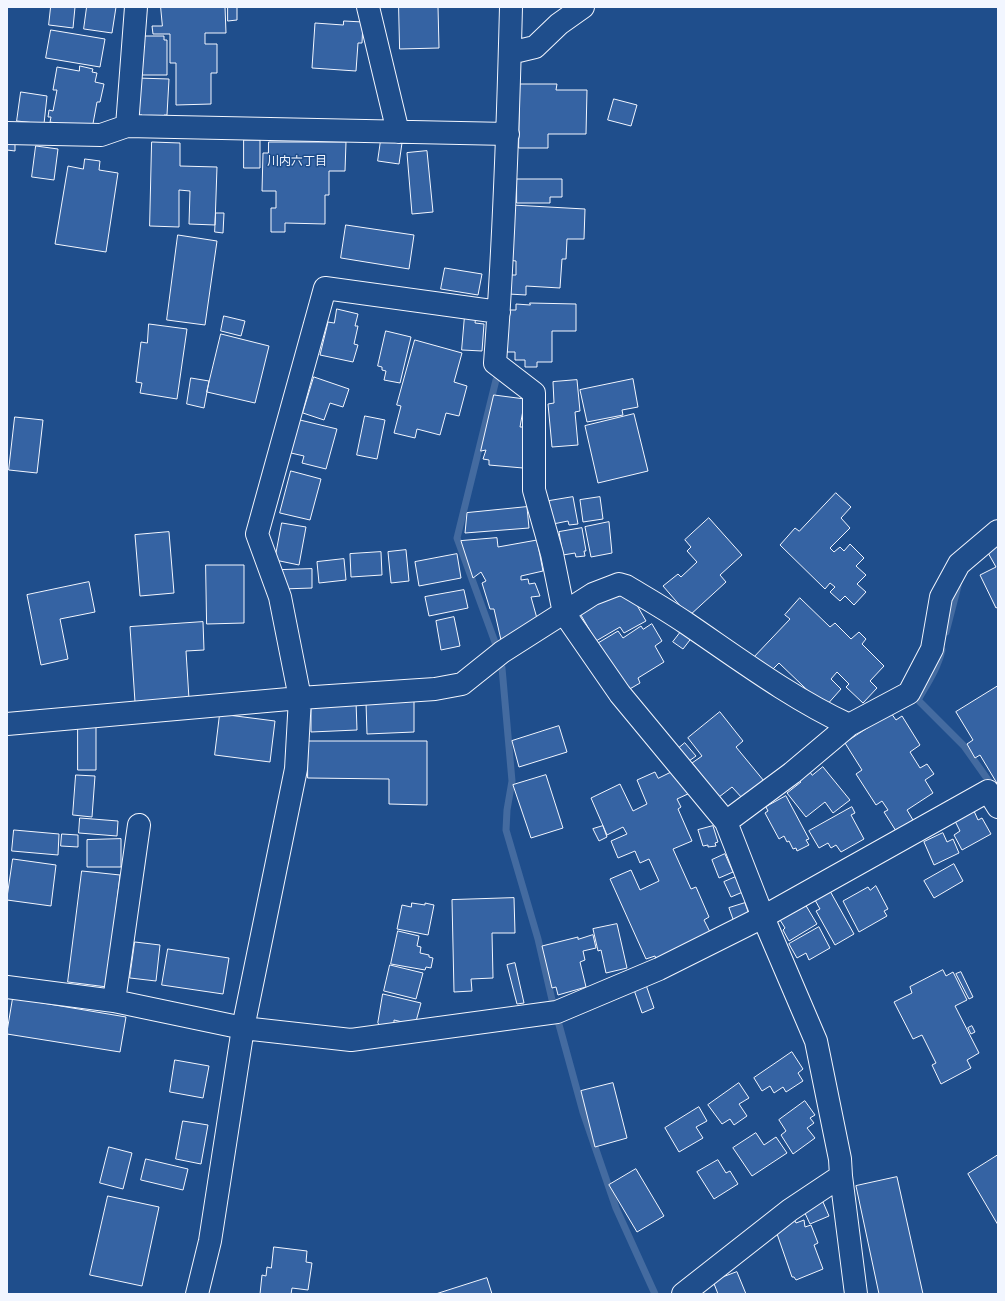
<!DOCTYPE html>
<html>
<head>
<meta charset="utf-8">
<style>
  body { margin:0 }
  #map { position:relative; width:1005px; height:1301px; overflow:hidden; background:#1f4e8c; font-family:Cabin,sans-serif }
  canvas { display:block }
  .frame { position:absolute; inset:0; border:8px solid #f2f6ff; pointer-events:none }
</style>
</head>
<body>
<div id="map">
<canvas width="1005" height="1301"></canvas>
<div class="frame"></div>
</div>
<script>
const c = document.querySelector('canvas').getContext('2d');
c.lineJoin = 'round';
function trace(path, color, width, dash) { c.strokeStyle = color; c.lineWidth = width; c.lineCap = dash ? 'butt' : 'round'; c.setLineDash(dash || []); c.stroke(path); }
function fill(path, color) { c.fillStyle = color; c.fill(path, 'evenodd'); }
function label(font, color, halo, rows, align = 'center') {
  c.font = font + ' Cabin,"Noto Sans JP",sans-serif'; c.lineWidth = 3; c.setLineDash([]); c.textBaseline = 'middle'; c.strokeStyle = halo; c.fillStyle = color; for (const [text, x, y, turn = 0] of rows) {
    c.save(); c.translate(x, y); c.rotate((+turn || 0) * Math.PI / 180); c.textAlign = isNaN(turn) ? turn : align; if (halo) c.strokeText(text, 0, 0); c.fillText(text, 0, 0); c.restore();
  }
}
const stream = new Path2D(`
  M946,632l12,-46
  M496,645l-39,-107 39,-158
  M942,650c-4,18 -15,34 -24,50l46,46 29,41
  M502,668l10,113 -5,29 -1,20 32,109 15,65
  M558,1021l25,91 33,96 39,86`);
const building = new Path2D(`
  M51,7h24l-2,21 -24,-3z
  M87,7h29l-4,26 -28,-4z
  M161,7h64l1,26h-21v11h12v29h-6v31l-35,1v-42h-6v-29h-17l-1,-8h10z
  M228,7h9v13l-9,1z
  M399,7h39l1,41 -39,1z
  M344,21l19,1 -1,21h-4l-2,28 -44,-3 3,-45 28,2z
  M51,30l54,9 -5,28 -54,-9z
  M141,36h23v4h3v35h-28z
  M80,66l13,3 -1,3 5,1 -2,9 9,2 -4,18h-3l-5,27 -42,-7 1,-5h-3l1,-7 4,1 4,-21h-4l4,-23 22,4z
  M137,78l32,1 -2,36h-3v7l-22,-1v-6h-4z
  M520,84h37l-1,6h31l-1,44h-38v14h-29z
  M21,92l26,4 -3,28 -27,-3z
  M614,99l23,6 -6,21 -23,-6z
  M244,140h16v28h-16z
  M381,140l21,3 -3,21 -21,-3z
  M7,141h8v10l-8,-1z
  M152,142l28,1v23l37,1 -2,58 -26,-1 1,-33 -11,-1v37l-29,-1z
  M269,142h77l-1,29h-16v24h-4v29l-40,-1v9h-14v-24h5v-17h-14l1,-38h5z
  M36,146l22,3 -4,31 -22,-3z
  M427,151l6,61 -21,2 -5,-61z
  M85,159l15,2 -1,9 19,3 -12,79 -51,-8 13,-78 15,3z
  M517,179h45v18h-12v6h-33z
  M512,205l73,4 -1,30h-17l-1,20h-4l-2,29 -34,-2v9l-17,-1 2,-19h5v-14l-8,-1z
  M216,213h8l-1,20 -8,-1z
  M346,225l68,10 -5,34 -68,-11z
  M178,235l39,6 -12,84 -38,-5z
  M445,268l37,6 -4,21 -37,-6z
  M530,303l46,1v27h-24v31h-15v5h-12v-7h-10v-8h-8l1,-42h8v-6l14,1z
  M337,309l21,5 -3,12h3l-4,18 4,1 -5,17 -33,-7 8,-33 6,1z
  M465,315l11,1 -1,7 9,1 -2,27 -20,-1z
  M224,316l21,5 -4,15 -20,-5z
  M149,324l38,5 -10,70 -37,-6 2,-10 -6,-1 5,-40 6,1z
  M386,331l25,6 -11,46 -16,-3 2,-9 -4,-1v-3l-4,-1z
  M221,334l48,12 -14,57 -48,-11z
  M415,340l47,13 -8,29 13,4 -8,30 -13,-3 -6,22 -23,-6 -2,9 -21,-5 7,-27 -4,-1z
  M314,377l35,12 -6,18 -13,-4 -6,17 -21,-7z
  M191,378l18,3 -5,27 -17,-4z
  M633,379l5,28 -16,3 1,5 -36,7 -7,-32z
  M577,380l3,31 -5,1 3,33 -26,2 -4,-43 6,-1 -1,-21z
  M494,395l31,4 -5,28h5l-2,41 -34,-3v-5l-6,-1 3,-9 -5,1z
  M634,414l14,57 -50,12 -13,-57z
  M365,416l20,4 -8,39 -20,-4z
  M15,417l28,3 -6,53 -28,-3z
  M300,420l37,9 -11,40 -24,-6 2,-7 -13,-3z
  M291,471l30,8 -11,41 -30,-7z
  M836,493l15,14 -10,11 9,10 -20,20 4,4 6,-5 4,4 6,-7 14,14 -8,8 10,9 -9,9 9,8 -12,13 -9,-9 -5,5 -10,-9 5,-5 -5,-4 -5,6 -45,-44 15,-17 4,3z
  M573,497l5,27 -9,1 -1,-4 -15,3 -4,-23z
  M600,497l3,22 -20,3 -3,-22z
  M527,507l2,21 -64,5 2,-20z
  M709,518l33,37 -22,20 6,7 -37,34 -26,-30 15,-12 3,3 16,-15 -10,-11 4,-4 -6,-7z
  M609,522l3,31 -21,4 -6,-30z
  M282,523l24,4 -7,38 -24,-5z
  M582,528l4,23h-2l1,5 -9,1 -1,-4 -12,2 -4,-23z
  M169,532l5,61 -34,3 -5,-61z
  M497,538l1,9 39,-7 6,31 -22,5v4l7,-1 1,5 6,-1 5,13 -9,1 7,25 -27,11 1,4 -11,3 -7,-31h-4l-8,-26 4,-2 -5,-9 -8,6 -12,-37z
  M998,545v62l-2,1 -16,-33 16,-8 -9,-16z
  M406,550l3,31 -18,2 -3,-31z
  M381,552l1,23 -31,2 -1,-23z
  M457,554l4,24 -42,8 -4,-24z
  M344,559l2,21 -27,3 -2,-21z
  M206,565h38v58l-37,1z
  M312,569v19l-30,1 -1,-19z
  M89,582l6,30 -35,7 8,40 -27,6 -14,-70z
  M464,590l4,18 -39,8 -4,-19z
  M624,592l6,1 16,28 -22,12 -4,-6 -24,14 -18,-31z
  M800,598l30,29 5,-4 16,16 8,-7 7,7 -4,5 22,22 -14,15 7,7 -14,15 -17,-16 3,-3 -12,-12 -6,7 10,10 -16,18 -46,-44 -11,11 -16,-15 38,-40 -5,-4z
  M454,617l6,29 -19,4 -5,-29z
  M203,622l1,28 -18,1 3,48 -54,3 -5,-75z
  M652,624l10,17 -7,5 9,16 -26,16 2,5 -12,7 -30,-47 20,-12 5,7 18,-12 2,3z
  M683,629l10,7 -10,13 -10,-7z
  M998,686v99l-18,-30 -5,3 -8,-14 6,-4 -17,-28z
  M356,701l1,29 -46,2v-30z
  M414,701v31l-47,2 -1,-32z
  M720,712l23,29 -7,6 28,34 -21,18 -11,-12 -13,10 -27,-34 10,-7 -14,-18z
  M891,713l5,7 6,-4 18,29 -10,7 10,16 7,-4 7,10 -9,6 8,13 -26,17 6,10 -17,11 -12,-19 4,-2 -6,-9 -6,4 -20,-31 6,-4 -17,-27z
  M220,714l55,7 -5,41 -55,-7z
  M78,721h18v49h-18z
  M559,726l8,26 -48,15 -7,-26z
  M308,741h119v64l-38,-1v-25l-81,-1z
  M685,743l11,13 -7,5 -10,-13z
  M823,767l27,33 -17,13 -8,-11 -19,15 -19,-24 14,-11 -2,-1 11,-9 2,3z
  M674,771l16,22 -13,6 4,8 -3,2 14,32 -19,8 18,40 5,-2 13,30 -5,3 7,14 -55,25 -1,-3 -9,3 -36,-80 21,-9 9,20 19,-9 -10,-22 -9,4 -5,-12 -17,7 -7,-17 16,-7 -4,-7 -16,8 -16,-37 29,-14 13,27 14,-7 -10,-24 18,-8 3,6z
  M76,775l19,1 -3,41 -19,-2z
  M546,775l17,53 -32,10 -18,-53z
  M786,796l23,43 -3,1 3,5 -12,6 -1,-3 -3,1 -4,-8 -2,1 -3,-6 -5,3 -14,-26 3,-2 -2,-4z
  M852,807l3,6 -4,2 13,24 -23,13 -5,-7 -5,3 -3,-5 -9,5 -10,-17z
  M974,811l4,9 4,-2 9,16 -29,16 -8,-15 6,-4 -5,-10z
  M80,818l38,3 -1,15 -38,-3z
  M603,826l4,11 -8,4 -6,-12z
  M713,826l5,16 -3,1 1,3 -8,1v-2l-5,1 -5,-16z
  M14,830l45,4 -1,21 -46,-4z
  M943,833l4,9 6,-3 6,14 -25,12 -10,-23z
  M62,834l16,1v12l-17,-1z
  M121,839v28h-34v-27z
  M725,854l8,18 -14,6 -7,-18z
  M13,859l43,6 -5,41 -44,-6z
  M954,864l9,17 -29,17 -10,-17z
  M82,871l38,4 -13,112 -39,-5z
  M738,876l7,15 -14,6 -7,-15z
  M876,886l12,23 -4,2 3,5 -28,16 -16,-31 25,-14 2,3z
  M830,891l24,43 -19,11 -19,-34 4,-2 -5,-9z
  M514,898l1,35h-23l1,45 -22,1 1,12 -18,1 -2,-92z
  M412,903l13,2v-2l9,2 -6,30 -31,-6 5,-24 9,2z
  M745,903l5,14 -16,5 -5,-14z
  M805,904l12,20 -28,17 -6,-11 2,-2 -5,-8z
  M617,924l10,44 -21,5 -5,-23 -3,1 -5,-22z
  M819,927l11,21 -21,12 -3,-7 -9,5 -8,-14z
  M398,931l21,5 -2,10 4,1 -1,6 9,2v2l4,1 -2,10 -5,-1 -1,3 -34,-6z
  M593,935l3,13 -13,3 2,9 -5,2 6,25 -28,8 -2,-8 -4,1 -10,-42 36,-9v2z
  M135,942l25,3 -4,36 -26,-3z
  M168,949l61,9 -6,36 -61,-9z
  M515,963l9,40 -7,1 -10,-39z
  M390,965l33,8 -7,26 -32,-8z
  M943,970l3,6 7,-4 14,28 -12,6 24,47 -12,7 4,8 -30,16 -9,-19 4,-2 -14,-28 -9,4 -19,-37 18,-9 -2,-6z
  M961,972l12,25 -4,2 -13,-25z
  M645,982l9,26 -12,5 -9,-26z
  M383,994l38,9 -6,22 -21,-5v6l-11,5 -5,-8z
  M13,998l113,19 -6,35 -113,-18z
  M972,1026l3,6 -4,2 -3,-6z
  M792,1052l11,17 -5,4 5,8 -17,11 -3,-5 -9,6 -4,-7 -8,5 -8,-13z
  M175,1060l34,6 -6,32 -33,-6z
  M613,1083l14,55 -32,9 -14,-56z
  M739,1083l10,15 -10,6 8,12 -13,9 -4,-6 -8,5 -14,-19z
  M805,1101l10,14 -5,3 4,5 -7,5 8,10 -22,16 -12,-19 5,-4 -7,-11z
  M699,1107l8,14 -11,6 7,11 -24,14 -14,-24z
  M183,1121l25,4 -7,39 -25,-5z
  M756,1133l8,12 12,-8 11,16 -35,23 -19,-28z
  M109,1147l23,6 -9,36 -23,-6z
  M998,1155v70l-30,-51z
  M146,1159l42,10 -5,21 -42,-10z
  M718,1160l8,13 4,-2 8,13 -24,15 -17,-27z
  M636,1169l28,47 -27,16 -28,-47z
  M897,1177l26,117h-44l-23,-108z
  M108,1196l51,11 -17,79 -52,-11z
  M823,1202l6,14 -19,8 -6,-13z
  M793,1217l3,6 8,-3 1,7 6,-2 7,18 -4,2 9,24 -27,11 -2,-3h-2l-17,-49z
  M274,1247l33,4 -1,11 6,1 -4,27 -16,-2 -1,6h-31l2,-19 4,1 1,-9 4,1z
  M737,1272l9,22h-28l-5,-13z
  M487,1278l5,16h-56z`);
const minor = new Path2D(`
  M368,7l30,125
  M511,7c-3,119 -7,238 -16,356l39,30v97l18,64 12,59 56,81 106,128 37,95 53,124 24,118 1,17 15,118
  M510,53l25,-6 24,-23 24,-17
  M127,126l9,-119
  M7,133l94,2 26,-9 381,8
  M7,724l293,-26 135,-9 27,-5 40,-32 91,-58 26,-10 7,2c20,12 41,24 60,37 53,36 105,75 163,102
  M726,822l66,-49 57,-48 60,-32 23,-44 9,-52 18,-33 39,-33
  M7,987l107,14 129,27 108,12 206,-28 102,-43 104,-52 225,-126 10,16
  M114,1001l25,-176
  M197,1294l13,-53 33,-213 53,-259 4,-71 -20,-101 -23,-63 68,-246 174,24
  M683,1294l107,-84 51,-34`);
const neighbourhoodNames = [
  ["川内六丁目",297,161]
];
trace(stream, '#446ba0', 7);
fill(building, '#3563a3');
trace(building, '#f2f6ff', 1);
trace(minor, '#f2f6ff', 24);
trace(minor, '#1f4e8c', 22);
label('12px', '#f2f6ff', '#1f4e8c', neighbourhoodNames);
</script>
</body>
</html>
